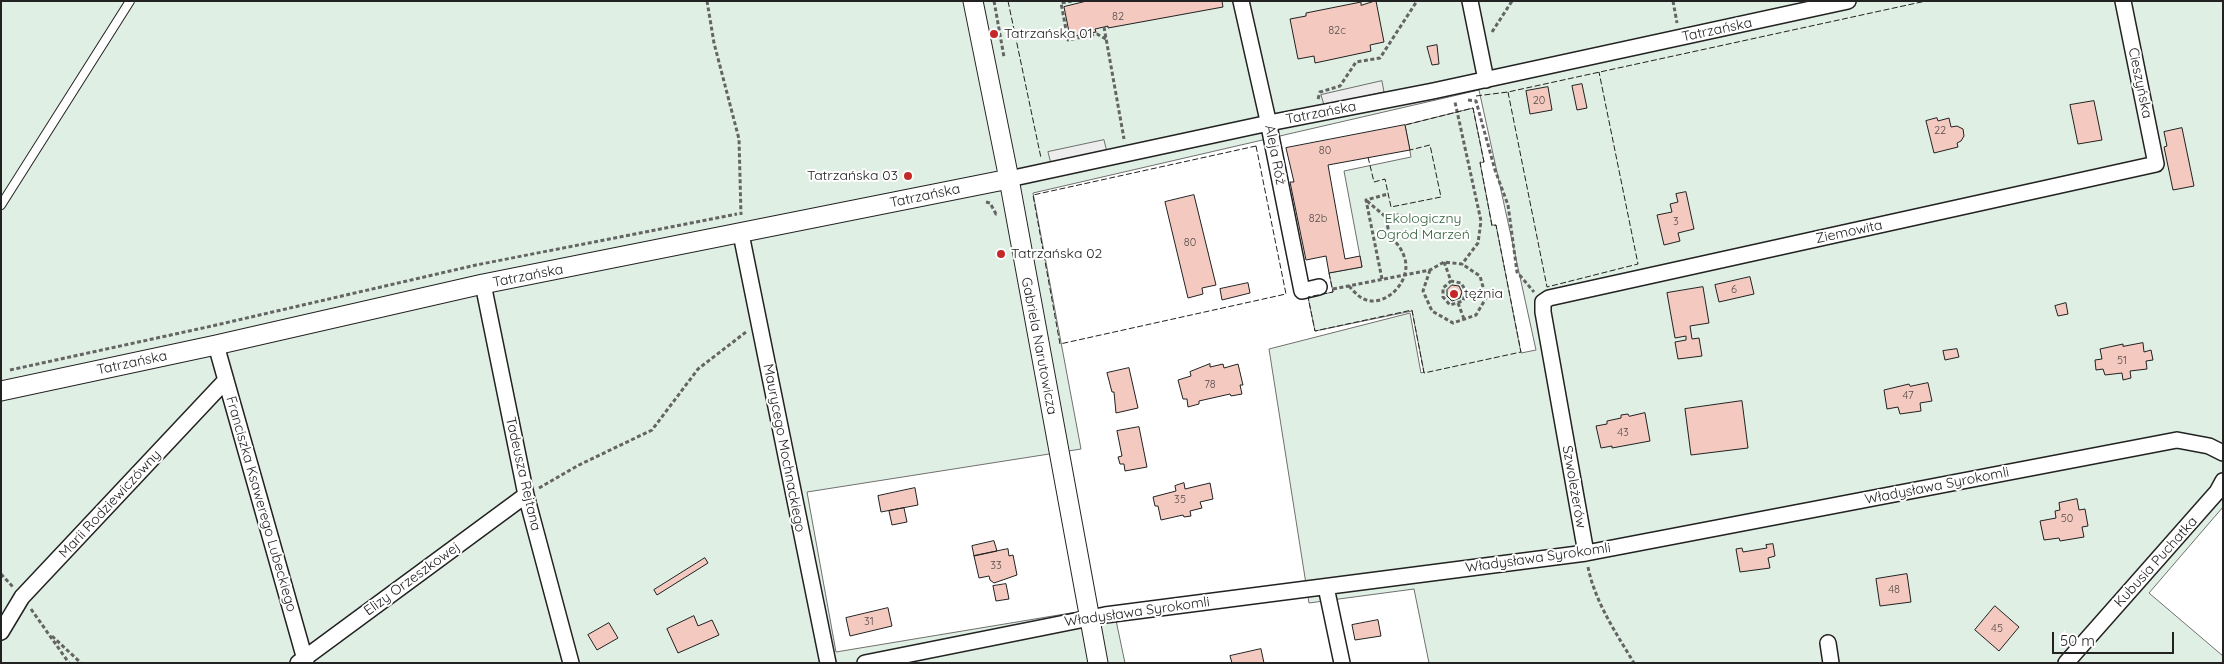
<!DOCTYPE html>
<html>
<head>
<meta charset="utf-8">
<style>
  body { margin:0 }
  #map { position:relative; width:2224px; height:664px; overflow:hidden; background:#fff; font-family:Quicksand,sans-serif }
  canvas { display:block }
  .frame { position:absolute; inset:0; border:2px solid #222; pointer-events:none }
  .scale { position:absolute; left:2052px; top:632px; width:122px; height:22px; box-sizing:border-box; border:2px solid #222; border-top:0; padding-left:6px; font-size:15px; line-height:18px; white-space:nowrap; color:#222; -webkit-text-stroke:4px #fff; paint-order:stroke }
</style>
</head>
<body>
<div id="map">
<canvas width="2224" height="664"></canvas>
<div class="frame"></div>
<div class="scale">50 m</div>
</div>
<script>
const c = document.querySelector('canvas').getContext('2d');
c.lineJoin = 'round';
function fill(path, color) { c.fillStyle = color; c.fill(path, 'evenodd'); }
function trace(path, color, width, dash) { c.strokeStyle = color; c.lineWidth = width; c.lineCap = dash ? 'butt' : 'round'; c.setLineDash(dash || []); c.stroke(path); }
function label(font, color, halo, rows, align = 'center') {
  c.font = font + ' Quicksand,sans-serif'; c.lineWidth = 4; c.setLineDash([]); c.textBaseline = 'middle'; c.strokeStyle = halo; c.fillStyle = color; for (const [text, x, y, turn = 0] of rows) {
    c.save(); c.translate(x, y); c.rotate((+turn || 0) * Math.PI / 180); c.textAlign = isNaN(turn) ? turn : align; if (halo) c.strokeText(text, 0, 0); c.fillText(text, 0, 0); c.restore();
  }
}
const green = new Path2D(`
  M1,1h2222v506l-74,86 74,63v7h-794l-15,-74 -105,14 -40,-254 141,-36 11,60 3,-1 -12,-61 -97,20 -7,-34 25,-5 -4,-19 33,-6 -18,-96 67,-14 -6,-32 68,-17 11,54 -4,1 12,62h4l25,128 15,-3 -57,-260 -446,103 48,256 -274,43 29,160 277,-46 12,57h-1124z`);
const parking = new Path2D(`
  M1382,81l2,11 -60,13 -3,-10z
  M1104,140l3,12 -56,12 -3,-12z`);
const building = new Path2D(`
  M1087,1h135l1,6 -115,21v-2l-4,1 -9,2 1,3 -26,5 -6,-30z
  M1376,1l8,41 -14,3 1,6 -56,12 -1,-7 -16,3 -8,-40 16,-3v-3l55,-11v3z
  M1437,45l2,19 -7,1 -5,-18z
  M1582,84l5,24 -10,2 -5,-24z
  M1548,87l4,23 -22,4 -4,-23z
  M2094,101l8,39 -24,4 -8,-39z
  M1937,118l1,3 11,-3 2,9 6,-1 6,3 1,7 -3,5 -4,2 1,4 -24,6 -8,-32z
  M1405,125l5,25 -82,15 17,94 15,-3 2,11 -33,6 -3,-17 -20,4 -16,-78h4l-8,-34z
  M2182,128l12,58 -21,4 -9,-43 3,-1 -3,-14z
  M1686,192l8,37 -16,4 2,8 -16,4 -7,-30 15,-3 -2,-8 8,-2 -2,-8z
  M1194,195l22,90 -14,3 1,6 -15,4 -23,-96z
  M1750,277l4,17 -35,8 -4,-17z
  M1248,283l2,10 -28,7 -2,-11z
  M1452,285l7,1 3,6 -2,6 -8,3 -5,-5v-6z
  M1703,287l6,36 -19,3 2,13 7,-1 3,18 -24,3 -3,-17 11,-2v-4l-11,2 -8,-45z
  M2066,303l2,11 -10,2 -3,-10z
  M2143,343l1,9 7,-2 2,10 -7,1 1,8 -17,2 1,7 -8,2 -1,-7 -17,2 -2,-6 -7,1 -1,-10 7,-1 -2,-10 23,-5v2z
  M1957,349l2,8 -14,3 -2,-9z
  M1210,364v3l13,-3 1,4 14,-4 5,21h-3l2,9 -11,2 -1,-2 -31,7v3l-11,3 -1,-8h-4l-5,-19 13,-4 -1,-4z
  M1129,368l9,40 -22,5 -2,-21h-2l-5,-19z
  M1928,383l4,18 -12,2 1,8 -21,3 -2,-7 -11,2 -3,-19 25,-6 1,2z
  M1742,401l6,47 -57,7 -6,-46z
  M1645,413l5,28 -38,7v-2l-11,2 -5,-22 11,-2v-3l14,-3v-3l7,-1 1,2z
  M1139,427l8,40 -22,4 -1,-7h-4l-2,-7 4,-1 -5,-25z
  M1184,483l1,6 25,-6 3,16 -13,3 2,6 -12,3 1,5 -7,1 -1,-2 -22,5 -3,-14h-3l-2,-9 23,-6 -1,-5z
  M915,488l3,17 -37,7 -3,-16z
  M2077,499l2,11 6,-1 3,17 -6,1 2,10 -24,4 -1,-3 -15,2 -4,-19 16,-3 -1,-7 5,-1 -1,-7z
  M904,508l3,14 -15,3 -3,-14z
  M994,541l3,10 -23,5 -2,-10z
  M1773,544l2,12 -7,2 2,10 -30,4 -4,-23 6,-1 1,4 24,-4 -1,-3z
  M1008,549l1,7 4,-1 4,20 -23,8 -4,-3 -1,-4 -10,2 -5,-22z
  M705,558l3,5 -51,32 -3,-5z
  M1907,574l4,28 -31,4 -4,-27z
  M1006,584l3,15 -13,2 -3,-15z
  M1995,606l24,21 -20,24 -24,-21z
  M888,608l4,18 -42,10 -4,-18z
  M694,616l4,10 14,-6 7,15 -41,18 -11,-24z
  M1378,620l3,16 -26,4 -3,-15z
  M609,623l9,15 -21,12 -9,-15z
  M1261,649l3,14h-32l-2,-7z`);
const path = new Path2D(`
  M707,1l7,42 25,96 2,76
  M994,1l10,56
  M1072,1l-11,2 7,37 29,-6 9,5
  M1673,1l4,22
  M1104,27l20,112
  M1492,32l20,-31
  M1318,99l2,-7 20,-6 16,-24 24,-4 37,-57
  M1468,100l8,1 19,69 13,35 9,67 17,20
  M1367,201l20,17
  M986,202l4,1 6,11 2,-1
  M1444,262l7,19 -8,7v9l7,8 13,-4 3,-10 -5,-8 -10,-2
  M1430,270l-7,21 9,20 21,12 23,-8 10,-17 -6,-22 -18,-12
  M1382,279l-16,-79 22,-6
  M1349,286c7,8 14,16 26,15 19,-2 37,-25 29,-45 -6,-17 -17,-15 -17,-38l10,-3 8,1
  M1333,289l97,-19 14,-8 18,2 16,-21 3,-22 -26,-119
  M1458,303l6,16
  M10,370l202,-44 264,-61 261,-51
  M539,488l40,-23 73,-35 46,-61 48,-37
  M1588,567c7,35 28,66 46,96
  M1,574l12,13
  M31,609l38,54
  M52,636l29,27`);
const service = new Path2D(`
  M1,205l129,-204`);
const minor = new Path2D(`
  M1241,1l26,115 35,175 17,-4
  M1470,1l16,79
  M1009,179l260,-56 164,-32 415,-90
  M741,234l87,429
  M483,284l43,211 45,168
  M216,345l90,318
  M1586,553l-43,-241v-10l6,-4 607,-134 -33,-163
  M1326,587l16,76
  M1,632l21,-35 204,-217
  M1828,643l3,20
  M298,663l228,-168
  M865,663l240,-48 481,-62 591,-113 32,6 14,7
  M2066,663l151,-171 6,-11`);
const tertiary = new Path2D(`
  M973,1l36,178 89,484
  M1,391l215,-46 267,-61 526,-105`);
const fence = new Path2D(`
  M1008,1l33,157
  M1508,92l39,195 91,-23 -39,-192
  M1476,96l32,-4 418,-91
  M1256,146l30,148 -226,50 -27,-149z
  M1368,157l6,25 11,-3 6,28 50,-10 -11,-52 -20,5
  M1329,273l4,19 -25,5 7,34 97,-21 12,63 97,-21 -25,-127 -4,1 -12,-64h4l-11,-54 -68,17`);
const markers = [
  [994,34,5,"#c62828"],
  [908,176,5,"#c62828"],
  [1001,254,5,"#c62828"],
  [1454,294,5,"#c62828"]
];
const numberNames = [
  ["82",1118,17],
  ["82c",1337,31],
  ["20",1539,101],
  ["22",1940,131],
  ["80",1325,151],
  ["82b",1318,219],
  ["3",1676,222],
  ["80",1190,243],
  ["6",1734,290],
  ["51",2122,361],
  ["78",1210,385],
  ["47",1908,396],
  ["43",1623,433],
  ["35",1180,500],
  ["50",2067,519],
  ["33",996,566],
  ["48",1894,590],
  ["31",869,622],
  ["45",1997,629]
];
const streetNames = [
  ["Tatrzańska",1717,30,-12],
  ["Cieszyńska",2140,83,78],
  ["Tatrzańska",1321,113,-11],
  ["Aleja Róż",1275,155,79],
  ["Tatrzańska",925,196,-12],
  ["Ziemowita",1849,232,-12],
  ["Tatrzańska",528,276,-11],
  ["Gabriela Narutowicza",1039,346,79],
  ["Tatrzańska",132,363,-12],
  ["Maurycego Mochnackiego",784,448,79],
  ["Tadeusza Rejtana",523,474,77],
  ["Władysława Syrokomli",1937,486,-11],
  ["Szwoleżerów",1574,487,80],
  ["Marii Rodziewiczówny",110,504,-47],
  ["Franciszka Ksawerego Lubeckiego",261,504,74],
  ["Władysława Syrokomli",1538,558,-8],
  ["Kubusia Puchatka",2156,562,-48],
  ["Elizy Orzeszkowej",412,579,-36],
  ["Władysława Syrokomli",1137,612,-8]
];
const poiNames = [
  ["Tatrzańska 01",1004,34],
  ["Tatrzańska 03",898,176,"right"],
  ["Tatrzańska 02",1011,254],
  ["tężnia",1464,294]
];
const parkNames = [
  ["Ekologiczny",1423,219],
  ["Ogród Marzeń",1423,235]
];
fill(green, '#e0efe3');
trace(green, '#6f6f6f', 1);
fill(parking, '#ededed');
trace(parking, '#6f6f6f', 1);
fill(building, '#f3c9c0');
trace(building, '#222', 1);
trace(service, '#222', 10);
trace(minor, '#222', 18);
trace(tertiary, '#222', 21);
trace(path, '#646464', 3, [4, 2.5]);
trace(service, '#fff', 8);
trace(minor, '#fff', 15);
trace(tertiary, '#fff', 19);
trace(fence, '#222', 1, [6, 2.5]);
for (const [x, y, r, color] of markers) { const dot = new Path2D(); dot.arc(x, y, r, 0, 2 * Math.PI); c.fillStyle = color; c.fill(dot); trace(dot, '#fff', 2); }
label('11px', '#564c4a', null, numberNames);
label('14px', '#222', '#fff', streetNames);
label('14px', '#222', '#fff', poiNames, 'left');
label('14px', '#2f5e38', '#fff', parkNames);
</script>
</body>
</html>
